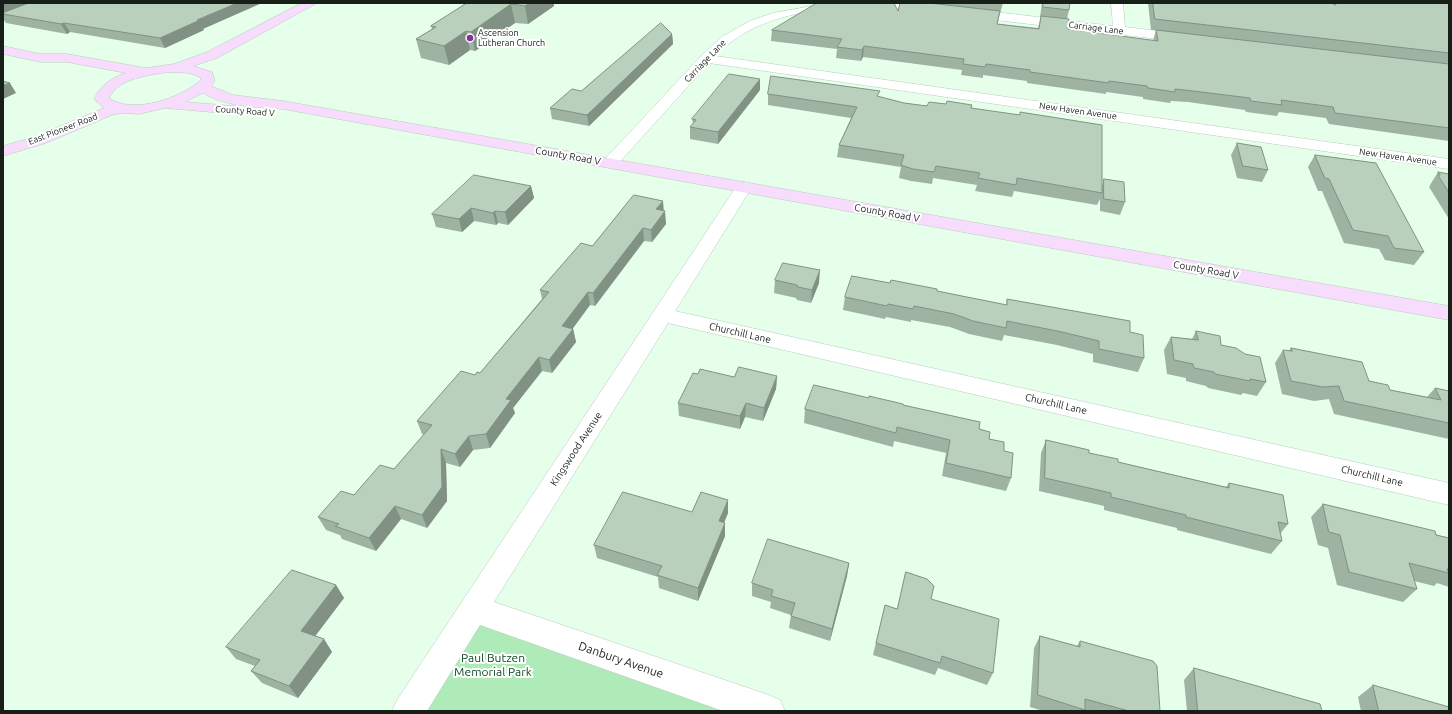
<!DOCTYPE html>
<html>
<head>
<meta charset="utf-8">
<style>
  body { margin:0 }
  #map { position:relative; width:1452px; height:714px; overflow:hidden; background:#e6ffea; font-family:Ubuntu,sans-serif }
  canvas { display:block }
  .frame { position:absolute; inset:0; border:4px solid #161f18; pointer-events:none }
</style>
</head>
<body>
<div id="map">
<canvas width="1452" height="714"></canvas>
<div class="frame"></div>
</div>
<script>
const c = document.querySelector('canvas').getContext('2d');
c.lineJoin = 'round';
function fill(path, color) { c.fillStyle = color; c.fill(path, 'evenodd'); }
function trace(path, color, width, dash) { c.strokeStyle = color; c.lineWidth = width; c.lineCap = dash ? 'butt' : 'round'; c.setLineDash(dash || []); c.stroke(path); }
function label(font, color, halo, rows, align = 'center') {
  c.font = font + ' Ubuntu,sans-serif'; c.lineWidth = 4; c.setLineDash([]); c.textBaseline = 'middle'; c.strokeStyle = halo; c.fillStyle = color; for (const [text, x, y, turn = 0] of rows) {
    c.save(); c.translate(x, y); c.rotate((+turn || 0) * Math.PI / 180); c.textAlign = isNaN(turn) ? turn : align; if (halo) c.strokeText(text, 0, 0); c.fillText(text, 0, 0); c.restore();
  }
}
const green = new Path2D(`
  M474,609l295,102h-361z`);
const minor = new Path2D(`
  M829,3c14,-1 100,-3 106,5l-6,3c-70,-6 -161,-10 -214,45l734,103v10l-740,-106 -93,103 -6,2 -6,-2 -2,-3 2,-3 100,-107 19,-17 27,-15 23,-8z
  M1111,3h12l2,24 59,7 6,4 -6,4 -214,-25 -6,-4 6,-4 143,17z
  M744,182l6,1 2,4 -77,124 774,172v22l-781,-182 -174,279 275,93 11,5 5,11h-62l-243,-86 -53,86h-35l5,-11 339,-513 2,-4z`);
const secondary = new Path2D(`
  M302,3h15l-100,55 -24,8 19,6 3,9 -4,5 22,9 50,6 1166,205v14l-1166,-211c-27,-2 -57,-2 -80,-16l-18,9 49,4 5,1 2,3 -2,3 -5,1 -69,-6 -26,6 -18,-1 -9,2 -66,28 -43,13v-10l31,-9 70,-29 -10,-9c7,-14 17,-21 32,-26l-59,-11h-27l-37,-8v-8l37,8h27l79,14 28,-4 33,-12zM169,72l20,1 11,4 1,3c-20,18 -68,35 -92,18 9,-20 41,-23 60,-26z`);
const wall = new Path2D(`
  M3,3l200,26 1,1 -39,18 -95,-16 -3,2 -61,-11 -3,-4z
  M467,3h87v3l-26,18 -13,-1 -40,28 -5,-1 -21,15 -28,-7 -5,-19 16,-10 -1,-3z
  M900,3h103l-6,21 41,4 3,-11h-1l2,-14h28l-1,7 -2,9 1,10 85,12 3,-11h-5l-3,-27h301v138l-120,-17 -3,-6 -47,-6 -2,4 -31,-4 -1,-2 -57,-8 -17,-1 -1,2 -27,-4v-2l-37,-5v2l-79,-11v-2l-44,-6v3l-22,-3 1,-5 -99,-13 -2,4 -25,-3 1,-9 -66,-8 1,-11 126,-19z
  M672,34l1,10 -84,82 -37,-7 -2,-11 31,-17z
  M760,90l-42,54 -28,-5v-12l3,-4 -1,-4z
  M768,94l111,3 25,6 23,3 44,2 131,78 2,-7 21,23 -5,13 -20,-4v-12l-3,6 -83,-14 -2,6 -37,-6 2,-6 -44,-7 -1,6 -21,-3 -12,-3 2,-11 -64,-10 2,-12 12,-27 -83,-13z
  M1237,143l31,27 -6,12 -25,-4 -6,-23z
  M1315,155l109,97 -10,13 -29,-5 -6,-11 -35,-6 -22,-52h-4l-10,-24z
  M1438,172l11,2v45l-20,-32 1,-1v-1z
  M531,186l3,12 -26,27 -10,-2 -2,2 -22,-4 -12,11 -26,-5 -4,-13z
  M664,211l2,13 -14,18 -8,-1 -49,65 -5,-1 -17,23 3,14 -24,31 -10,-2 -29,37 2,5 -25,35 -17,2 -13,17 -14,-4 1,38 -20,27 -26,-9 -25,32 -34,-12 -2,-4 -14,-5 -8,-13 76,-48 30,-34 -2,-1 -5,-13 58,-46 5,-2 62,-74 -2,-9 52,-44z
  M775,280l44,3 -8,20 -14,-3 -1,-2 -22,-5z
  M937,291l69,14 1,-6 123,33 14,26 -6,14 -45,-10v-8l-36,-9 -53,-10 -2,6 -33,-7 -19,-7 -39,-7v2l-25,-5 -1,2 -42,-9 2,-13z
  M1196,331l25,14 45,37 -9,14 -14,-3 -2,2 -33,-7 -2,-2 -20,-5v-3l-19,-4 -3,-24 7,-13 21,2z
  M1291,348l99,42 37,7 8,-9 14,3v48l-115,-25 -5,-15 -15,2 -32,-7 -7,-31 8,-13 6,1z
  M698,374l36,3 43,-1 -1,13 -13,32 -18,-4 -5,12 -61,-13 -1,-13z
  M869,398l34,7 76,24 25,22 7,27 -5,13 -64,-15 4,-23 -52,-12 -1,6 -89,-24 1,-14z
  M1046,440l72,22 108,25 3,-4 59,41 -8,10 2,7 -11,13 -94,-24v-2l-73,-18v-4l-65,-15 2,-38z
  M1323,504l126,34v49l-12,-4 -3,3 -20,-5 3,8 -14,13 -66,-17 -9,-37 -10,-3 -7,-28z
  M692,512l36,1 -4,10h1v13l-27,65 -39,-13 -1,-11 -61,-19 -3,-13z
  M849,563l-2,13 -17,65 -41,-13 2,-13 -21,-7 1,-6 -19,-6v-13z
  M906,572l25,27 62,74 -6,12 -49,-17 -3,7 -62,-20 12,-50 12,4z
  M336,585l8,13 -29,38 9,3 8,13 -34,46 -36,-15 -11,-12 4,-5 -19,-7 -10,-12z
  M1040,636l37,10 3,-5 80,70h-117l-13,-4 4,-59z
  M1194,668l128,43h-135l-3,-31z
  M1373,685l76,26h-88l-3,-14z`);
const shadedWall = new Path2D(`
  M3,3h28l-28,10z
  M237,3h25l-59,26 1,1 -39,18 -5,-10 37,-18z
  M529,3h25v3l-26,18 -3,-18z
  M511,4l4,19 -40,28 -4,-19z
  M64,23l6,9 -3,2 -6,-10z
  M466,31l4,19 -21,15 -5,-19z
  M672,34l1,10 -84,82 -2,-11z
  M864,46l-1,11 -2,4 1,-11z
  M760,79v11l-42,54v-12z
  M10,83l6,10 -13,6v-14z
  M531,186l3,12 -26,27 -3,-13z
  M663,201l1,12 1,-2 1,13 -14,18 -1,-12 5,-21z
  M471,208l3,13 -12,11 -3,-13z
  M495,211l3,12 -2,2 -3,-12z
  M643,228l1,13 -49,65 -2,-13z
  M820,270l-1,13 -8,20 1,-13z
  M588,292l2,13 -25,34 -3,-13z
  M573,329l3,13 -24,31 -3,-13z
  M539,357l3,14 -29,37 2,5 -25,35 -4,-14 20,-35z
  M777,376l-1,13 -13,32 1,-13z
  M746,403l-1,14 -5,12v-13z
  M469,436l4,14 -13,17 -5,-13z
  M441,449l5,14 1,38 -20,27 -5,-13z
  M728,500v13l-9,21v-13z
  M395,506l6,13 -25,32 -7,-13z
  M725,523v13l-27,65v-13z
  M849,563l-2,13 -17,65 2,-12z
  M336,585l8,13 -34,45 -9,-12z
  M324,639l8,13 -34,46 -9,-12z`);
const building = new Path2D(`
  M29,3h208l-40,17h3l-40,18 -96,-15 -3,1 -58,-10v-1z
  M467,3h62l-4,3 -14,-2 -40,28 -5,-1 -22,15 -28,-7 20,-12 -5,-1z
  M817,3h77l4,8 2,-8h29l71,8 -3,13 42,5 2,-13 28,3 -1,10 90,12 -2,-11 293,34v64l-114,-15 -2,-6 -52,-7 1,5 -31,-4 -1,-3 -57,-7 -18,-2v3l-27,-4 -1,-2 -38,-5v2l-79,-11v-2l-44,-6 -1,3 -22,-3 1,-5 -100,-13 -2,4 -25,-3 5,-8 -70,-9z
  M1043,3h27l-1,7 -26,-3z
  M1153,3h178l5,2 -1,-2h114v50l-294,-34z
  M661,23l11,11 -85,81 -37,-7 22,-19 9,2z
  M729,74l31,5 -42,53 -28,-5 6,-7 -4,-1z
  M771,76l109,15 -3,5 27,7 23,3 2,-4 17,2 1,-3 25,4 -1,3 49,7v-3l82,13v68l-85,-15 -1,7 -38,-7 2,-5 -44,-7 -2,6 -21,-3 -12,-4 3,-10 -65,-10 18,-38 -89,-13z
  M3,81l7,2 -7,2z
  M1237,143l24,4 7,23 -25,-4z
  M1315,155l61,8 48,89 -30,-4 -6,-12 -35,-6 -24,-51 -4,-1z
  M1438,172l11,2v19l-11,-18h2z
  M474,175l57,11 -26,26 -10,-1 -2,2 -22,-5 -12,11 -27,-5z
  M1104,179l20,3 1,20 -21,-3z
  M634,195l29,6 -7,8 9,2 -14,19 -8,-2 -50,65 -5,-1 -26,34 11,3 -24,31 -10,-3 -33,42 5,1 -25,34 -17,2 -14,18 -14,-5 1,38 -20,28 -27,-9 -26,32 -34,-12 4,-2 -21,-7 23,-26 13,4 26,-30 14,4 38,-44 -15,-4 44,-50 14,4 2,-3 3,1 69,-81 -9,-2 41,-47 11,3z
  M783,263l37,7 -8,20 -14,-3 -1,-2 -22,-5z
  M852,276l38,7 1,-3 46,9v2l70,14v-6l123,22v11l13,3 1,23 -45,-9v-8l-37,-9 -55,-11 -1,7 -33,-7 -19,-7 -40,-8 -1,3 -25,-5 -1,2 -42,-9z
  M1196,331l24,5 1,9 15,3 9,6 15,3 6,25 -16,-3v2l-35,-7 -1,-2 -20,-4 -1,-4 -19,-4 -3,-23 27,3z
  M1291,348l71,14 7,19 19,4 2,5 51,10 -6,-12 14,3v32l-105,-22 -5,-15 -16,1 -32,-6 -8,-31 9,1z
  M739,367l38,9 -13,32 -18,-5 -6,13 -62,-13 15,-30 5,1 2,-5 34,8z
  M814,385l55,13v-2l34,8v1l77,17 -1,7 11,3 -1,7 15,3v9l9,2 -2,25 -65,-15 4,-23 -53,-13 -1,6 -91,-24z
  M1046,440l43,10v3l29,6v3l111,26v-5l54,12 5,29 -10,-2 4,19 -96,-24v-2l-75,-18v-4l-66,-15z
  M623,492l69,20 9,-20 27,8 -9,21 6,2 -27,65 -41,-13 5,-9 -68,-21z
  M1323,504l112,27 1,4 13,3v31h-2l2,4 -40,-10 8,26 -68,-17 -9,-37 -11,-3z
  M768,539l81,24 -17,66 -41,-13 4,-13 -24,-7 2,-6 -21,-7z
  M292,570l44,15 -35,46 23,8 -35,47 -38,-15 9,-11 -34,-13z
  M906,572l21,7 7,7 -3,13 68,20 -6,54 -51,-17 -2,7 -64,-20 9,-38 12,4z
  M1040,636l40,11v-6l73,20 4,5 3,45h-31l-44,-12v11l-47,-15z
  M1194,668l126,36 2,7h-124z
  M1373,685l76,22v4h-70z`);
const markers = [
  [470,38,4,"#892d98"]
];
const farStreetnames = [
  ["Carriage Lane",1096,28,7],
  ["Carriage Lane",705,61,-46],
  ["County Road V",245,111,4],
  ["New Haven Avenue",1078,111,8],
  ["East Pioneer Road",63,129,-21],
  ["New Haven Avenue",1398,157,8]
];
const farPoinames = [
  ["Ascension",478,33],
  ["Lutheran Church",478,43]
];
const streetNames = [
  ["County Road V",568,156,10],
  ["County Road V",887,213,10],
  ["County Road V",1206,270,10],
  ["Churchill Lane",740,333,13],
  ["Churchill Lane",1056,404,13],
  ["Kingswood Avenue",576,449,-57],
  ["Churchill Lane",1372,476,13]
];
const nearParknames = [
  ["Paul Butzen",493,658],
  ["Memorial Park",493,672]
];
const nearStreetnames = [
  ["Danbury Avenue",621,660,19]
];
fill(green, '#aeebb9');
trace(minor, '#b6ceba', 1);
trace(secondary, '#b6ceba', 1);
fill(minor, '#fff');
fill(secondary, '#f8dcfd');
fill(wall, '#9eb3a2');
fill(shadedWall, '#819284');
fill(building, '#b8d0bc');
trace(building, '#819284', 1);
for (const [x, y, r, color] of markers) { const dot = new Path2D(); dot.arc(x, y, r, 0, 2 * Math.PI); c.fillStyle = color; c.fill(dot); trace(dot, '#fff', 1.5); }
label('9px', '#161f18', '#fff', farStreetnames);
label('9px', '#161f18', '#fff', farPoinames, 'left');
label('10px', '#161f18', '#fff', streetNames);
label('12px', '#0e4a23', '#fff', nearParknames);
label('12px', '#161f18', '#fff', nearStreetnames);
</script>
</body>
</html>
